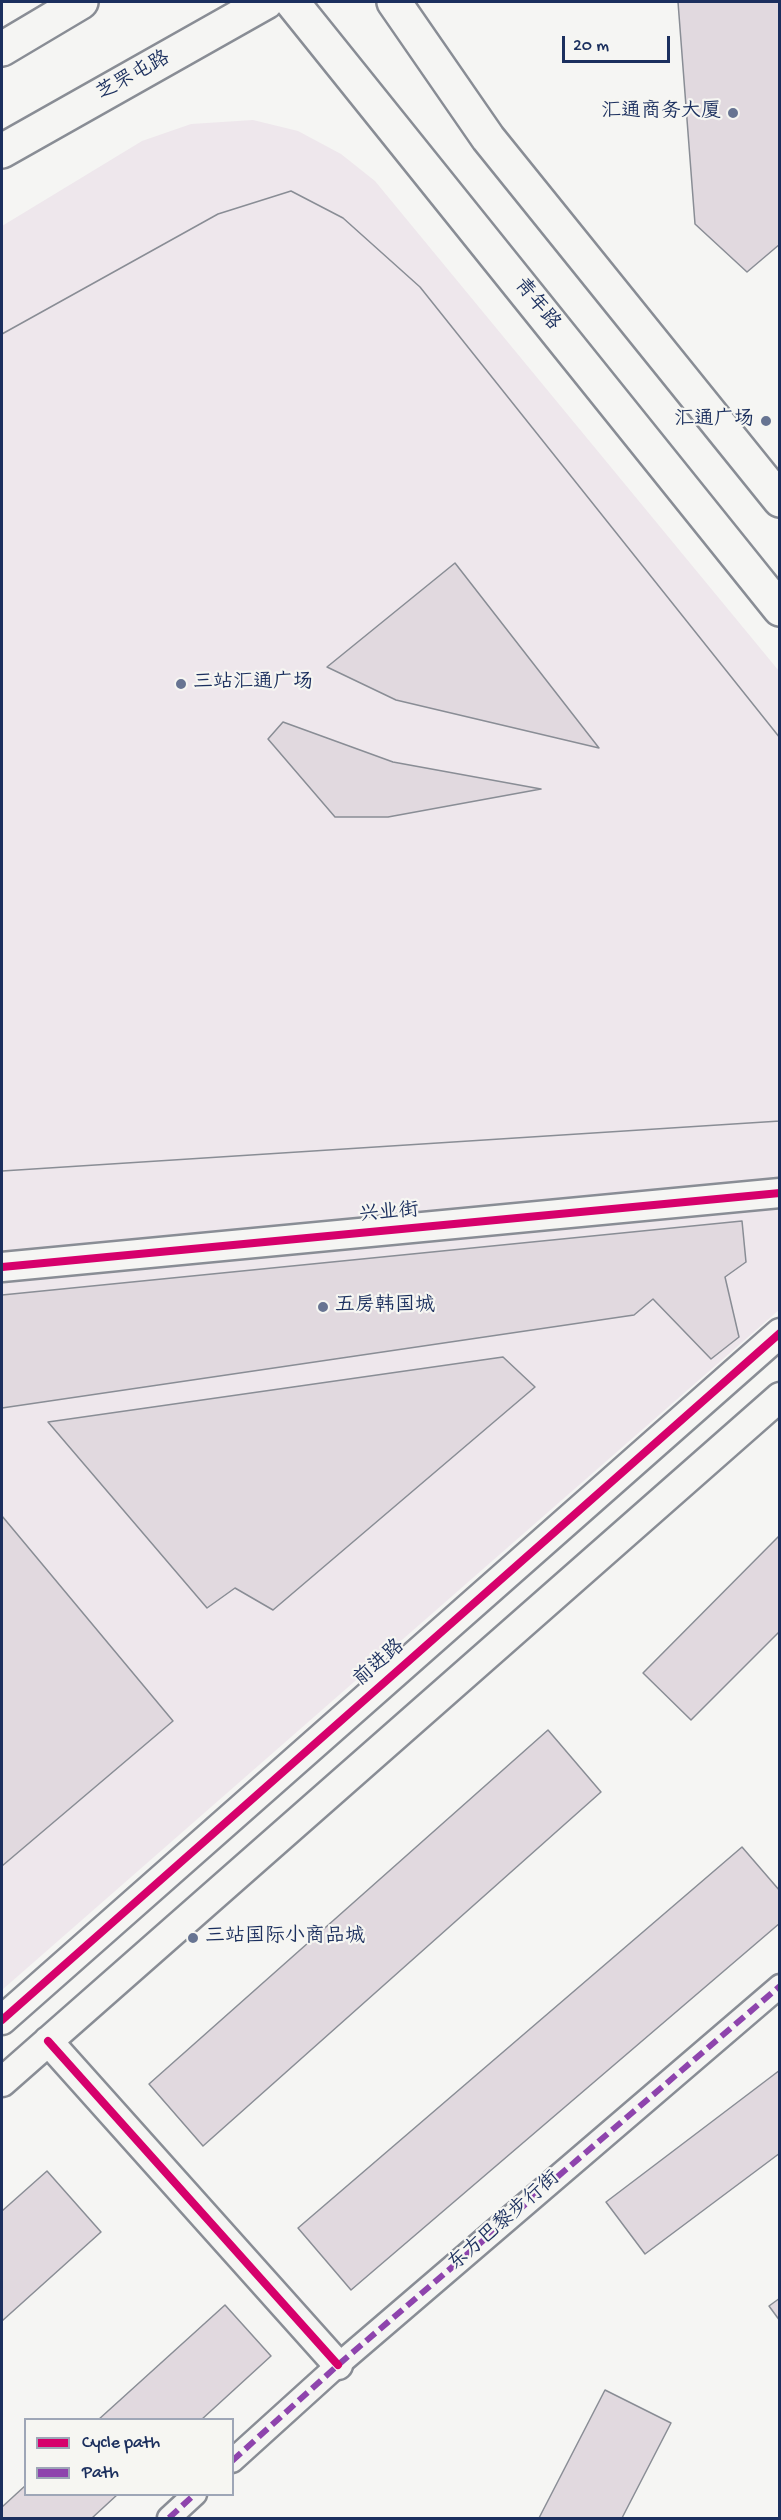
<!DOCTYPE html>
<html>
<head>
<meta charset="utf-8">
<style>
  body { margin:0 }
  #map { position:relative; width:781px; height:2520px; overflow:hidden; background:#f5f5f3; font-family:"Gochi Hand",sans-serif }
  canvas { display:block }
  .frame { position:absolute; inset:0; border:3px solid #1b2f5e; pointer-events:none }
  .legend { position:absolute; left:24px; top:2418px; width:210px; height:78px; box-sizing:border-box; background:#f6f6f2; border:2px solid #9ea6b7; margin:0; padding:8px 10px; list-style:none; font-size:18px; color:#1b2f5e }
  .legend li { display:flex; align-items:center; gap:12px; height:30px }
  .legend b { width:30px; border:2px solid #9ea6b7 }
  .scale { position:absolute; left:562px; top:36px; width:108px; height:27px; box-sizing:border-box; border:3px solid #1b2f5e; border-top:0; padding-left:8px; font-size:18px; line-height:21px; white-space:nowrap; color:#1b2f5e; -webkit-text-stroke:4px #f6f6f2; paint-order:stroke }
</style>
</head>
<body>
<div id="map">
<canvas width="781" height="2520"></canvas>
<div class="frame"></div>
<ul class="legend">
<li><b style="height:8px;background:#d6006c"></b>Cycle path</li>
<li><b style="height:8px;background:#8e44ad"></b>Path</li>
</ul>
<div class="scale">20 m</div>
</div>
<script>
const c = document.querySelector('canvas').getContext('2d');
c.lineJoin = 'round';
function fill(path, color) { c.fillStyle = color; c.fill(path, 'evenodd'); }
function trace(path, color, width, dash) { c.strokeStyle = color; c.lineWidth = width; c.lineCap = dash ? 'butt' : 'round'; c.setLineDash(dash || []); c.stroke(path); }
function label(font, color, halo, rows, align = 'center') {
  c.font = font + ' "Gochi Hand","LXGW WenKai TC",sans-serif'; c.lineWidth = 4.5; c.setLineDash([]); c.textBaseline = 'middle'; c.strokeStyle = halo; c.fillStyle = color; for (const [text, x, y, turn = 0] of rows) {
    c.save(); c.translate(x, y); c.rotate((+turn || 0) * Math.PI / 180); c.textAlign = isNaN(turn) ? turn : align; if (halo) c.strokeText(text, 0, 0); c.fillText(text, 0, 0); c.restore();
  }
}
const built = new Path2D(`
  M253,120l45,11 43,23 34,27 404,490v639l-777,680v-1764l140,-85 49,-17z`);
const building = new Path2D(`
  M678,2h102v242l-33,28 -52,-48z
  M291,191l52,27 77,69 360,451v383l-778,50v-837l216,-120zM455,563l144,185 -203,-48 -69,-33zM283,722l110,40 148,27 -153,28h-53l-67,-78z
  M291,191l52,27 77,69 360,451v383l-778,50v-837l216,-120z
  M742,1221l4,41 -21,15 14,60 -28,22 -58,-60 -19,16 -632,93v-113z
  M503,1357l32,30 -262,223 -38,-22 -28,20 -159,-186z
  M2,1516l171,205 -171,145z
  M780,1535v96l-89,89 -48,-47z
  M548,1730l53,62 -398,354 -54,-62z
  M742,1847l38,44v32l-429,367 -53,-62z
  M780,2070v83l-135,101 -39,-52z
  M47,2171l54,61 -99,89v-110z
  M780,2298v23l-11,-15z
  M225,2305l46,51 -70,64h-103z
  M605,2390l66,33 -49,95h-83z
  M26,2485v9h92l-26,24h-90v-11z`);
const pedestrian = new Path2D(`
  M232,2461l106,-96 442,-379
  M169,2518l26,-24`);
const minor = new Path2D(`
  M2,1267l778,-74
  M2,2020l778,-687
  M48,2041l290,324
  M2,2082l778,-685`);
const secondary = new Path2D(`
  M292,2l488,607
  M394,2l94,136 292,362
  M2,49l79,-47
  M2,151l264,-149`);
const quiet = new Path2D(`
  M232,2461l106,-96 442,-379
  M169,2518l26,-24`);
const cycleway = new Path2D(`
  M2,1267l778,-74
  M2,2020l778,-687
  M48,2041l290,324`);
const markers = [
  [733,113,6,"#677492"],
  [766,421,6,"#677492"],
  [181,684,6,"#677492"],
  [323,1307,6,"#677492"],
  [193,1938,6,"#677492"]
];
const streetNames = [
  ["芝罘屯路",134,77,-29],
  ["青年路",536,305,51],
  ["兴业街",389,1214,-5],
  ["前进路",380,1664,-41],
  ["东方巴黎步行街",505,2222,-41]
];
const poiNames = [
  ["汇通商务大厦",721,113,"right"],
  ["汇通广场",754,421,"right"],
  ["三站汇通广场",193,684],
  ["五房韩国城",335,1307],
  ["三站国际小商品城",205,1938]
];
fill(built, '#eee7ec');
fill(building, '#e1d9df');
trace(building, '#898d95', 1.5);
trace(pedestrian, '#898d95', 27);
trace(minor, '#898d95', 33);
trace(secondary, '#898d95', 38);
trace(pedestrian, '#f5f5f3', 22);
trace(minor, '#f5f5f3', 28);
trace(secondary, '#f5f5f3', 33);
trace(quiet, '#8e44ad', 6, [12, 6]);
trace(cycleway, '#d6006c', 8);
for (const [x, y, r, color] of markers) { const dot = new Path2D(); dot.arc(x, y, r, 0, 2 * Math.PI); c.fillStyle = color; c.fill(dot); trace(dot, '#f6f6f2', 2); }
label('20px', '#1b2f5e', '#f6f6f2', streetNames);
label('20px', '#1b2f5e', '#f6f6f2', poiNames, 'left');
</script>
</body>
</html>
